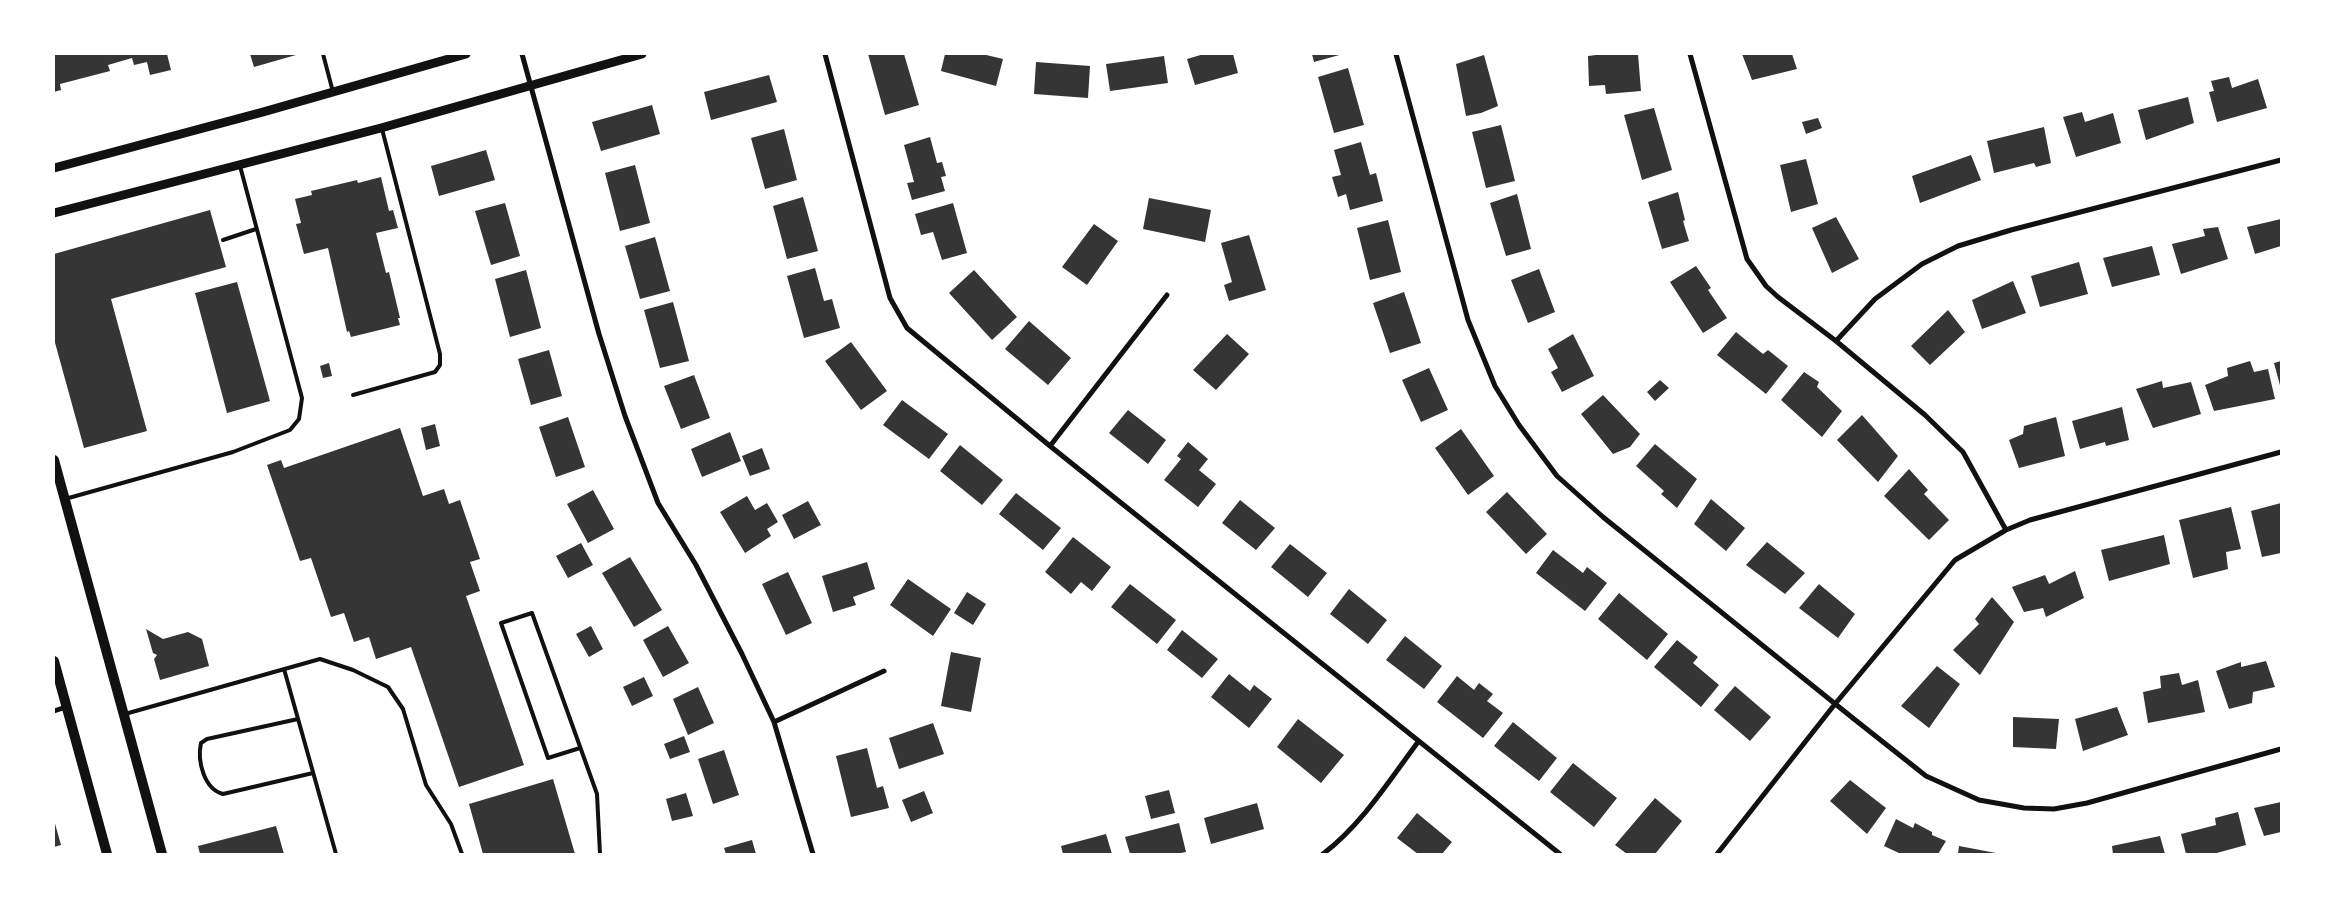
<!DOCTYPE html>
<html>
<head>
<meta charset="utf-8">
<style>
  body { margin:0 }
  #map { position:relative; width:2335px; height:908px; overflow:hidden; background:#fff; font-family:"Fira Sans Condensed",sans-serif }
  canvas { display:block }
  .frame { position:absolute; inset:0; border:55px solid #fff; pointer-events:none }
</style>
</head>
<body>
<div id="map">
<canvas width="2335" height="908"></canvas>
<div class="frame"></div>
</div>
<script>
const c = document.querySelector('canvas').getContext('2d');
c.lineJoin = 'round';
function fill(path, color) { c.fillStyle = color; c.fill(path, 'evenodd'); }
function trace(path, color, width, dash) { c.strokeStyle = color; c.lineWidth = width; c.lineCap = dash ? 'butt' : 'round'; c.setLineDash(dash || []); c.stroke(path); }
const building = new Path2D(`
  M54,54h113l4,16 -21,5 -3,-13 -13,3 -2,-7 -24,7 2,6 -50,13 1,6 -7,2z
  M250,54h46v1l-42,12z
  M868,54h36l15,51 -34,10z
  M945,54h37l21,5 -7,27 -55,-15z
  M1204,54h29l5,19 -43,12 -8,-26z
  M1312,54h31l-29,8z
  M1604,54h34l3,37 -35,3 -1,-9 -16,1 -1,-30z
  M1742,54h50l5,15 -45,11z
  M1484,55l14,51 -17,7 -15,3 -10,-52z
  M1164,56l4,27 -58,8 -4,-27z
  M1036,62l54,4 -2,32 -54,-4z
  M1348,68l16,57 -30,8 -16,-56z
  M769,75l8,27 -66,18 -7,-28z
  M2229,77l3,11 26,-9 9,29 -50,14 -8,-30 5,-1 -3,-10z
  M2188,97l6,26 -48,17 -8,-30z
  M652,105l8,29 -59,17 -9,-29z
  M1654,108l18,62 -30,10 -18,-65z
  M2082,112l3,10 28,-9 8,30 -45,14 -13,-40z
  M1818,118l4,10 -16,6 -4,-12z
  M1501,125l14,56 -29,7 -14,-56z
  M2044,127l7,36 -15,4 -2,-4 -40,10 -7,-32z
  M784,129l13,51 -32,9 -14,-51z
  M930,137l7,26 5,-1 4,14 -5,1 4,14 -33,9 -5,-17 7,-1 -10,-37z
  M1361,142l9,33 6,-2 7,28 -33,9 -4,-16 -8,3 -6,-20 9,-2 -7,-25z
  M486,150l9,30 -56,16 -8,-30z
  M1971,155l10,25 -61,23 -8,-27z
  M1806,159l12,45 -27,8 -11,-47z
  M635,165l15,58 -30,8 -15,-58z
  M381,177l8,34 4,-1 5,18 -22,5 10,40 3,-1 11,46h-2l2,7 -49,12 -2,-6 -2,1 -19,-84 -24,6 -8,-30 5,-1 -6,-24 17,-4 -1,-4 46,-11 1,3z
  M1678,192l7,28 -2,1 6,20 -27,8 -14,-47z
  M1517,194l14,55 -25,7 -16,-53z
  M803,197l15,54 -31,8 -14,-53z
  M1149,198l62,12 -6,32 -62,-13z
  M505,203l15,53 -29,9 -16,-54z
  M953,203l14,50 -25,7 -9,-28 -12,3 -6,-21z
  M210,210l16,57 -115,32 36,132 -63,17 -30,-109v-85z
  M1836,217l23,42 -27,14 -20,-45z
  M2281,219v27l-26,8 -8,-27z
  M1388,220l13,52 -31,8 -13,-52z
  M1094,224l24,17 -31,44 -25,-18z
  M2218,227l10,32 -47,15 -9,-30 33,-8 -2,-7z
  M1249,235l17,55 -37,11 -5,-16 8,-3 -11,-39z
  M655,237l15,54 -30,8 -15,-53z
  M2152,246l8,29 -48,12 -9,-29z
  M2079,262l9,32 -48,13 -9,-31z
  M1696,266l15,22 -3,2 19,28 -24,15 -33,-51z
  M815,268l9,33 8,-2 8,29 -36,10 -17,-62z
  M1539,269l16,43 -27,11 -17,-43z
  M526,270l15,58 -31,9 -15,-58z
  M974,270l43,47 -25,23 -43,-47z
  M2013,281l13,32 -44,16 -10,-29z
  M237,282l33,119 -43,12 -32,-120z
  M1404,292l17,51 -31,10 -17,-50z
  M673,302l16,59 -29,7 -16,-58z
  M1948,310l17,22 -35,33 -19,-19z
  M1029,321l42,37 -23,27 -43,-36z
  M1736,332l27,22 5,-4 20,16 -22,28 -49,-39z
  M1227,334l22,20 -33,36 -23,-20z
  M1573,334l21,42 -32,16 -11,-20 7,-4 -10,-19z
  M851,342l36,49 -26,19 -36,-49z
  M549,350l13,46 -31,9 -13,-46z
  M2250,361l4,11 14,-3 7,30 -61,12 -9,-26 23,-9 -1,-8z
  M2281,361v28l-7,-26z
  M329,363l3,13 -9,2 -3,-12z
  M1429,368l19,42 -27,12 -19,-42z
  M1804,372l15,10 -2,5 25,24 -20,26 -41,-37z
  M694,375l16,43 -29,11 -17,-43z
  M1660,380l9,8 -14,13 -8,-9z
  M2162,381l1,7 28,-6 10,32 -48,14 -17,-39z
  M1603,395l37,39 -10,13 -17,7 -32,-40z
  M902,400l46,34 -19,25 -46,-34z
  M2122,407l7,33 -23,6 -1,-4 -25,7 -8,-28z
  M1128,410l38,30 -18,24 -39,-31z
  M1862,415l36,41 -20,26 -41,-42z
  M568,417l17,50 -29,10 -17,-50z
  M2056,417l9,39 -46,12 -10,-28 14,-6 1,-8z
  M435,424l5,22 -14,4 -5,-22z
  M400,428l23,68 21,-7 5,15 11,-4 20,59 -10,3 10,29 -14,5 58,169 -65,22 -48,-140 -35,12 -7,-22 -15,5 -10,-29 -13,4 -20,-59 -11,3 -33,-96 14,-5 3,8z
  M1461,429l33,47 -26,19 -33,-47z
  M730,432l11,29 -39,16 -11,-28z
  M1188,442l20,17 -9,11 17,14 -18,23 -34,-27 17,-21 -4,-3z
  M1655,444l42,35 -20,29 -16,-14 3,-3 -28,-25z
  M960,445l43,35 -21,25 -42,-34z
  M762,448l8,21 -20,7 -8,-20z
  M1909,469l19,21 -4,4 25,26 -20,20 -45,-44z
  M593,490l21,39 -26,14 -21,-39z
  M1507,492l40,42 -21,20 -40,-42z
  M1016,493l45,35 -18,22 -44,-36z
  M747,496l8,14 12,-7 11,19 -11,7 4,7 -26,17 -25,-41z
  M1711,499l34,29 -19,23 -32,-27z
  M1240,500l35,28 -19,22 -34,-27z
  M808,501l13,24 -27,14 -12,-24z
  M2281,503v50l-19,4 -11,-46z
  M2231,507l10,42 -15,3 2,17 -35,9 -14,-58z
  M2164,535l6,29 -61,17 -8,-31z
  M1073,537l38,30 -19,24 -11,-9 -10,12 -26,-22z
  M1767,542l38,31 -20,21 -39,-29z
  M581,543l12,22 -25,13 -12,-22z
  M1290,544l37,29 -19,24 -37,-30z
  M1553,550l30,23 4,-6 20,16 -22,28 -49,-38z
  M630,557l32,53 -28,17 -32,-54z
  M867,562l8,27 -22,8 3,8 -23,7 -11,-36z
  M2075,571l9,27 -38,19 -3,-9 -19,4 -12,-25 33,-12 4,9z
  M788,572l24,51 -26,12 -24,-51z
  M908,579l43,30 -18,27 -43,-31z
  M1130,584l46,36 -19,24 -46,-37z
  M1819,584l36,30 -17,24 -39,-30z
  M1349,589l38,31 -19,24 -38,-30z
  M967,592l19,12 -13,21 -19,-12z
  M1619,593l49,41 -21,26 -49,-41z
  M1992,597l22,25 -34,53 -27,-25 26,-26 -4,-5z
  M591,626l12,23 -14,8 -13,-23z
  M668,626l21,37 -26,14 -20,-37z
  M146,629l17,10 25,-7 14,7 7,27 -49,14 -6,-21 3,-4 -4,-2z
  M1182,630l36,29 -16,19 -35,-28z
  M1405,636l37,30 -18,23 -38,-29z
  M1677,640l21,17 -5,6 26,22 -18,22 -47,-40z
  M951,652l30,6 -10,54 -30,-6z
  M2266,661l9,26 -22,5 -1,11 -23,6 -13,-38 25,-9v5z
  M1937,666l23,18 -31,44 -28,-22z
  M2179,673l3,12 16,-5 7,32 -57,11 -5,-31 18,-4 -1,-12z
  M1229,674l21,17 4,-6 18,14 -23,29 -38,-31z
  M1457,676l17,14 5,-7 14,11 -6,7 16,12 -20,25 -46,-36z
  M644,677l9,19 -21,10 -9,-19z
  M1735,686l36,31 -21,24 -36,-31z
  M698,687l16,36 -26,12 -15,-36z
  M2117,707l11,28 -45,16 -8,-32z
  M2013,717l46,2 -3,30 -43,-2z
  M1298,719l46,36 -23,28 -44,-36z
  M1513,722l44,36 -18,23 -45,-35z
  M933,723l11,31 -45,15 -10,-31z
  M684,736l6,16 -20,7 -6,-15z
  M867,748l10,40 6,-2 6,22 -38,9 -15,-61z
  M724,750l15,45 -26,9 -15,-45z
  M1573,763l44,35 -23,29 -44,-35z
  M553,779l22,75h-92l-14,-50z
  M1850,780l36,28 -19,26 -37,-33z
  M1169,790l6,23 -24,6 -6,-23z
  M924,791l9,22 -22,9 -9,-22z
  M686,793l7,23 -21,5 -6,-22z
  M1655,798l27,23 -27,33h-28l-12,-9z
  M2281,802v30l-17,4 -10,-28z
  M1257,803l7,26 -53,15 -7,-26z
  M2238,812l8,33 -33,9h-27l-5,-20 35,-9 -1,-7z
  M1417,813l35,29 -10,12h-24l-21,-16z
  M1896,819l17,9 2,-5 17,9v3l14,6 -8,13h-37l-17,-8z
  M54,820l7,25 -7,2z
  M1179,823l7,29 -10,2h-46l-5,-17z
  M276,826l8,28h-84l-2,-8z
  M1106,834l6,20h-49l-2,-8z
  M2160,836l5,18h-52l-1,-8z
  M752,840l4,14h-30l-2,-6z
  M1959,846l37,7v1h-38z`);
const service = new Path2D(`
  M323,54l10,38
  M223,240l33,-11
  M353,395l82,-23 5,-7v-11l-58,-225
  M65,499l168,-47 57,-22 9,-11 3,-21 -62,-232
  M284,669l52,185
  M125,714l195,-55 33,11 35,17 15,22 23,76 25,39 11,30
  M298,719l-91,20 -6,4c-4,18 3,46 22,51l90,-21
  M580,748l-32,10 -47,-135 31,-10 65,181 3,60`);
const minor = new Path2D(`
  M522,54l77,280 26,82 33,87 38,62 46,89 32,68 39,132
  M825,54l65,244 17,30 143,118 510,408
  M1396,54l72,266 27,66 24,39 38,51 46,41 251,202 72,57 53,24 45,8 30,1 33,-6 194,-54
  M1690,54l57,205 19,27 12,11 58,44 89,74 38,37 43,78
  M1836,341l39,-42 47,-35 36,-18 53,-16 270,-70
  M1050,446l117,-151
  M54,711l12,-4
  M774,722l110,-51
  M1323,854c39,-30 66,-73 95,-112
  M1717,854l118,-150 120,-144 51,-30 24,-10 251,-68`);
const tertiary = new Path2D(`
  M54,168l209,-56 203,-58
  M54,213l327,-85 261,-74`);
const secondary = new Path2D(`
  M54,460l108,394
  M54,661l53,193`);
fill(building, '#353535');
trace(service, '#111', 4);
trace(minor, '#111', 5);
trace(tertiary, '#111', 9);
trace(secondary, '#111', 10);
</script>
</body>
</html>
